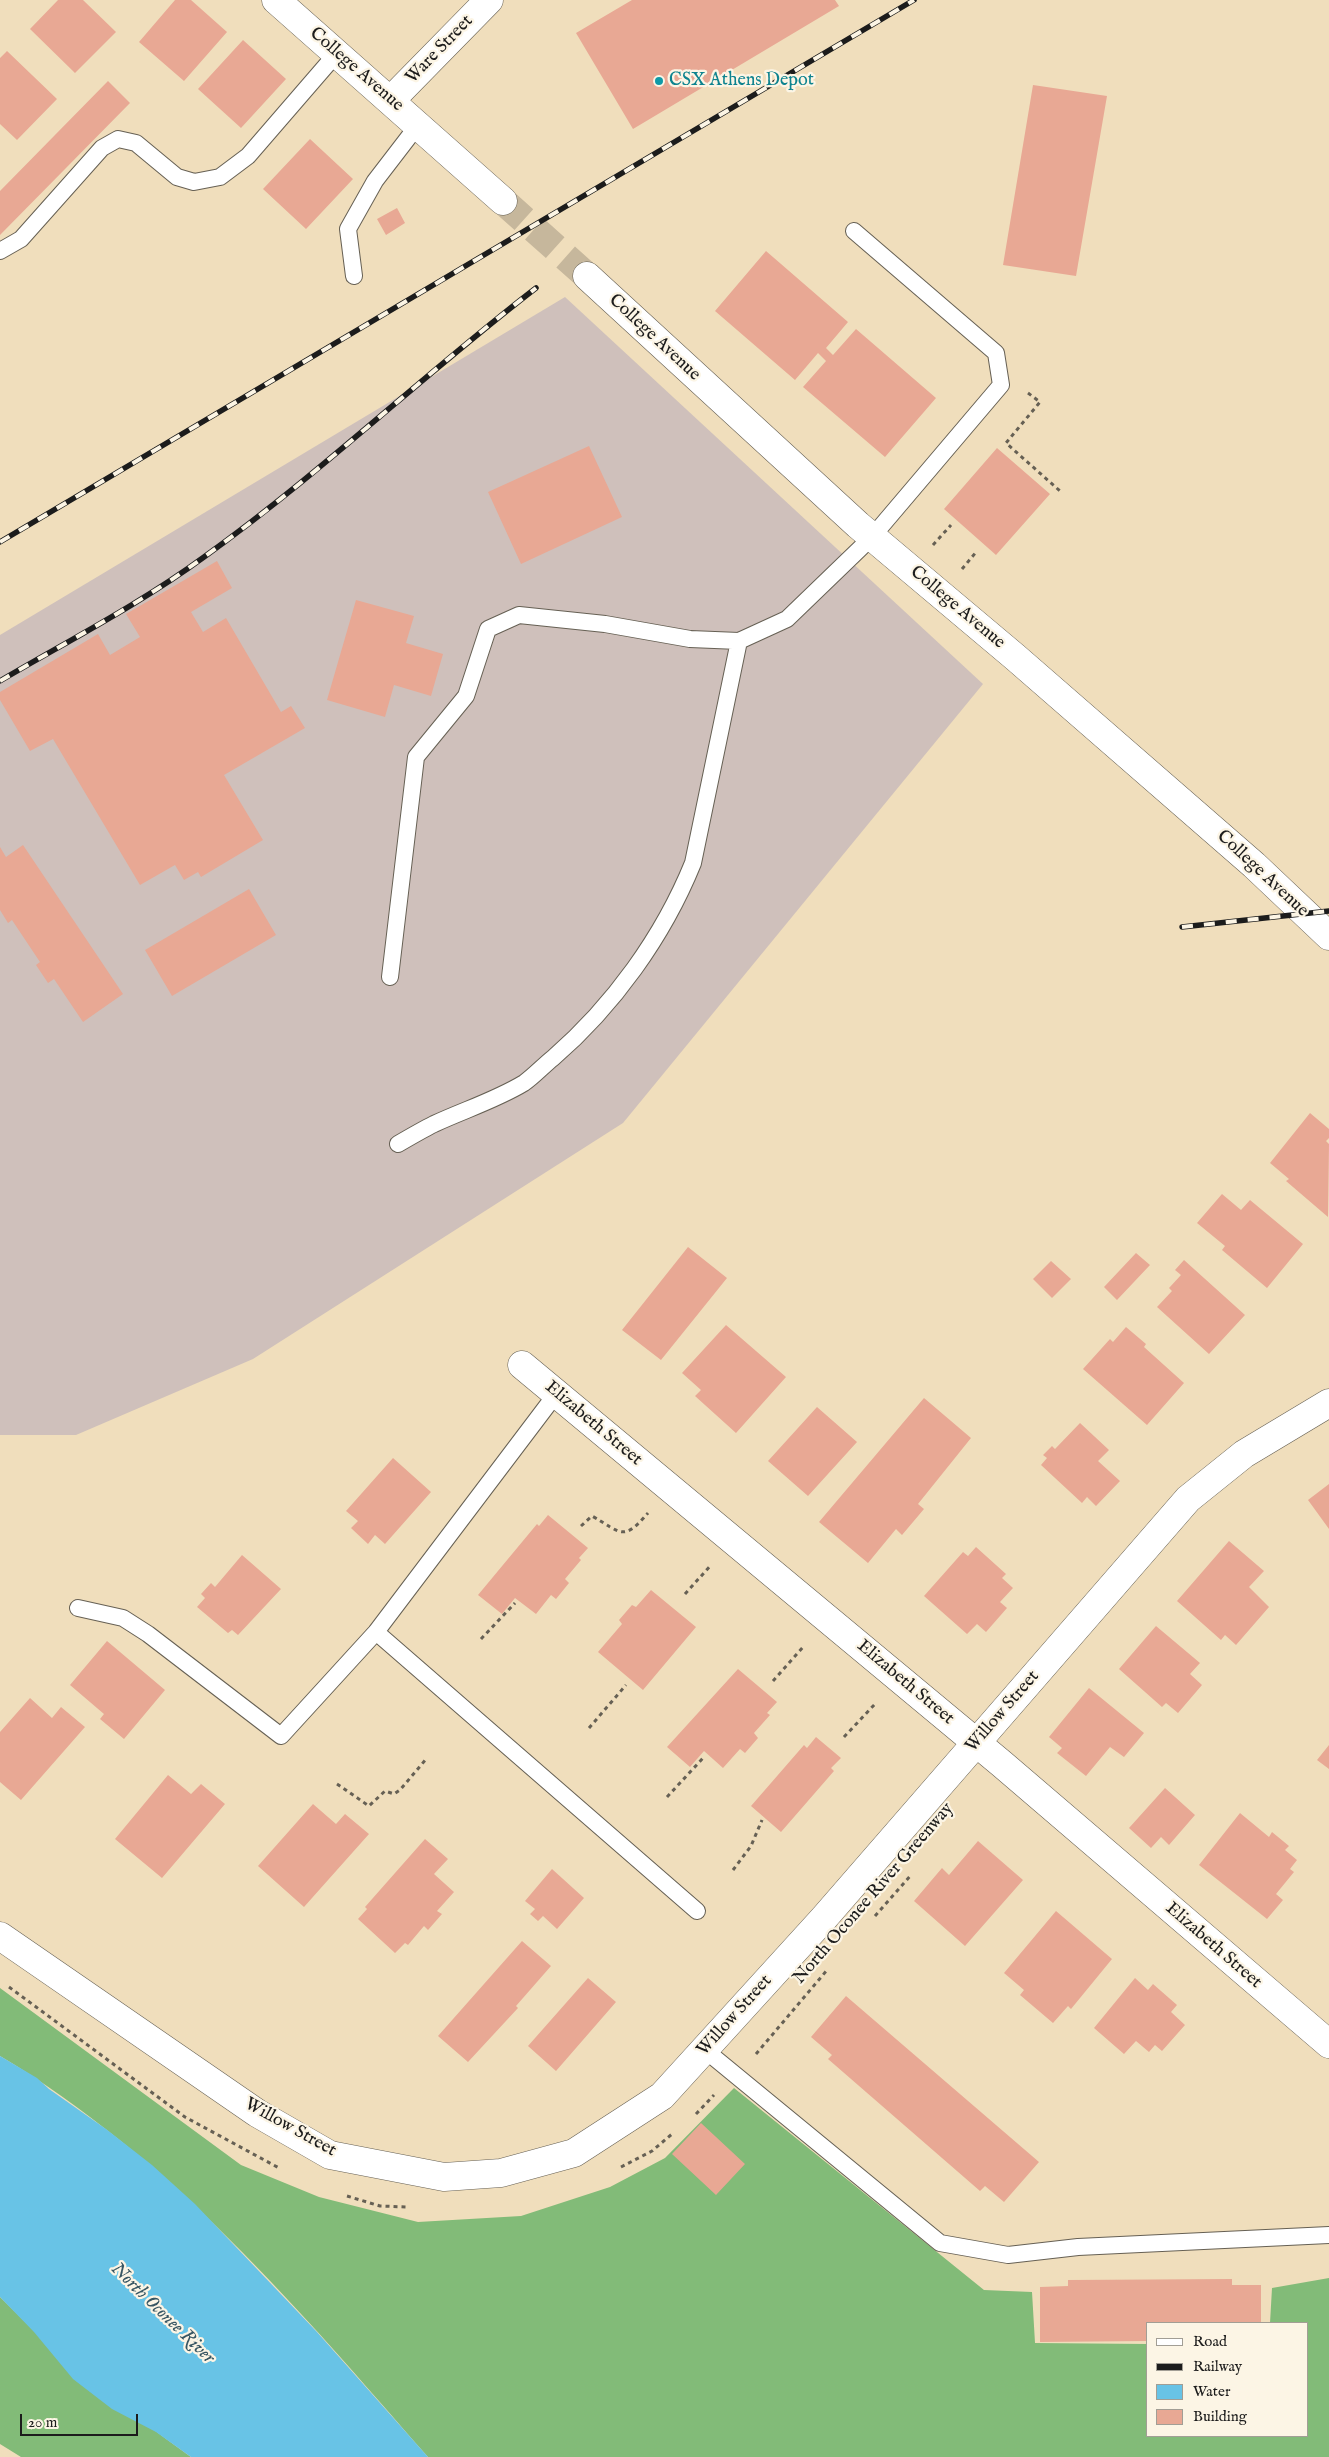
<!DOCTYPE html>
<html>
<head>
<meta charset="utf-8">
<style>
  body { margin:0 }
  #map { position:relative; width:1329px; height:2457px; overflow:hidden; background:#f0debc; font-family:"IM FELL English",serif }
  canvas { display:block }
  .legend { position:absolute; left:1146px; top:2322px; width:162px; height:115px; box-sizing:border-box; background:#fcf5e5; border:1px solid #a29e95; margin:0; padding:6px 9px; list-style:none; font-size:15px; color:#1c1c1c }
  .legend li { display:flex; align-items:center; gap:10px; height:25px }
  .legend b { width:25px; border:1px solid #a29e95 }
  .scale { position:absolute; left:20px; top:2414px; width:118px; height:22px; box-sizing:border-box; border:2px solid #1c1c1c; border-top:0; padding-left:6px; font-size:15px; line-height:18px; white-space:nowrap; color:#1c1c1c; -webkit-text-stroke:4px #fcf5e5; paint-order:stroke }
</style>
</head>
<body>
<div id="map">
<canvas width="1329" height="2457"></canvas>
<ul class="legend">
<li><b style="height:6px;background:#fff"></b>Road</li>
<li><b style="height:6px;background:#1c1c1c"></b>Railway</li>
<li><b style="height:14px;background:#68c3e6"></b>Water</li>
<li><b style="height:14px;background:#e8a894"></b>Building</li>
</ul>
<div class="scale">20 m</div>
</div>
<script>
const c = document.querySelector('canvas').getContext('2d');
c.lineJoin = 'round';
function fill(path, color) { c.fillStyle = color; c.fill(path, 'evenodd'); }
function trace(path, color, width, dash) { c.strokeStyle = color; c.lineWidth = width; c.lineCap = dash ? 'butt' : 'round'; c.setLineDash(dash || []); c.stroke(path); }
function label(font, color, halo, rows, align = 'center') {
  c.font = font + ' "IM FELL English",serif'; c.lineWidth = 4.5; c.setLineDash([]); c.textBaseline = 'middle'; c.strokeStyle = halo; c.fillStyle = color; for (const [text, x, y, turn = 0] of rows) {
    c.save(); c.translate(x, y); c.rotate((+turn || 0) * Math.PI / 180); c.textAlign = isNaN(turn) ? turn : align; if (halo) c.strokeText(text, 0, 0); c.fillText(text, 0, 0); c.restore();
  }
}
const industrial = new Path2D(`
  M565,297l418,387 -360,439 -370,236 -177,76h-76v-800z`);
const forest = new Path2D(`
  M0,1988l241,177 78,32 99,25 103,-6 89,-29 55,-29 69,-70 250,202 48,2 3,51 113,1v92h160v-113h-38l2,-35 57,-10v179h-901c-128,-147 -259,-300 -428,-401z
  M0,2297c58,59 124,112 191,160h-170l-21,-13z`);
const water = new Path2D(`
  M0,2056l37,22 12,11 57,40 46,36 43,39 122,128 111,125h-237l-35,-25 -44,-23 -39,-30 -39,-47 -34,-35z`);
const building = new Path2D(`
  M58,0h25l33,32 -41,41 -45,-44z
  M175,0h16l36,32 -43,49 -45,-39z
  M632,0h203l4,6 -206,123 -57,-96z
  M243,40l43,39 -45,49 -43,-39z
  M7,51l50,48 -40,41 -17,-16v-66z
  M108,81l22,22 -130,132v-44z
  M1033,85l74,11 -31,180 -73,-11z
  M310,139l43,40 -47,50 -43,-40z
  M397,208l8,15 -19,12 -9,-16z
  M766,251l82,71 -22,26 7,7 23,-26 80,69 -51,59 -82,-70 23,-26 -8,-8 -23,27 -80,-69z
  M589,446l33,71 -101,47 -33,-72z
  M997,448l53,46 -54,61 -52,-46z
  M217,561l15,27 -41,24 12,20 23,-14 55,94 10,-6 14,22 -81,47 39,65 -62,37 -3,-5 -14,8 -9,-15 -35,20 -87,-146 -23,12 -30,-51v-8l98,-58 12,21 30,-18 -14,-23z
  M356,600l58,16 -8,27 37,11 -12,42 -37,-11 -9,32 -58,-17z
  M23,845l100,149 -40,28 -29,-43 -6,4 -12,-18 4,-3 -28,-42 -4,3 -8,-13v-63l6,10z
  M249,889l27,46 -104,61 -27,-46z
  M1310,1113l19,16v9l-3,3 3,3 -1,73 -42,-36 3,-2 -19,-16z
  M1222,1194l19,16 9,-10 53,44 -36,44 -45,-38 3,-4 -28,-23z
  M688,1247l39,31 -66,82 -39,-30z
  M1136,1253l14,12 -33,35 -13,-13z
  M1184,1260l61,55 -36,39 -52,-47 15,-16 -3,-3 12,-13 -6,-5z
  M1051,1261l20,18 -19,19 -19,-19z
  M726,1325l60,52 -50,56 -41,-37 6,-6 -19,-17z
  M1126,1327l20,17 -2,3 40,36 -37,42 -64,-56 27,-30 3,3z
  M924,1398l47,40 -53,66 6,5 -22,26 -6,-6 -28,34 -49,-41z
  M817,1407l40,35 -49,54 -40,-35z
  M1080,1423l29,27 -11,11 22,20 -24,25 -9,-9 -5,6 -41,-38 6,-7 -4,-3 9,-9 3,3z
  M393,1458l38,34 -46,52 -10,-9 -7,9 -17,-16 7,-7 -12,-10z
  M1329,1484v45l-21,-29z
  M548,1515l40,33 -9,10 2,2 -16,19 4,4 -13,16 -5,-4 -15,19 -21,-16 -13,16 -24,-19 59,-71 2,2z
  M1229,1541l35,30 -15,16 20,20 -33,38 -11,-10 -4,5 -44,-39z
  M976,1547l30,27 -4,4 11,10 -13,14 7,6 -21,24 -9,-8 -10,10 -43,-38 39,-44 5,4z
  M242,1555l39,34 -43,46 -6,-5 -4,3 -31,-26 8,-9 -4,-4 10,-11 4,4z
  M651,1590l45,37 -53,63 -45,-38 24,-28 -3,-4 13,-15 4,2z
  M1156,1626l44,37 -10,11 12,11 -24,28 -12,-10 -4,4 -43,-38z
  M107,1641l58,49 -41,49 -24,-20 4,-5 -34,-29z
  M738,1669l39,33 -10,11 3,2 -16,18 4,5 -13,15 -5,-4 -17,19 -19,-17 -14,16 -23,-20z
  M1089,1688l55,45 -20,24 -14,-10 -24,29 -29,-23 5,-5 -13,-11z
  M30,1698l22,20 9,-11 24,20 -64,73 -21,-18v-50z
  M816,1737l25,21 -10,10 3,3 -53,61 -30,-26 53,-61 3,3z
  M1329,1745v24l-12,-9z
  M168,1775l23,19 10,-10 24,20 -63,74 -47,-39z
  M1165,1788l30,27 -26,30 -8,-8 -10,11 -22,-20z
  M313,1804l23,20 9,-10 24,20 -65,73 -46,-41z
  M1240,1813l29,24 3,-5 17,14 -4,4 12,10 -7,9 4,3 -18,22 7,6 -16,19 -68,-54z
  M425,1839l23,20 -14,15 20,18 -17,19 5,3 -14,16 -4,-4 -16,19 -3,-2 -10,10 -37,-34 9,-10 -2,-2z
  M978,1841l45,39 -58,66 -51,-45 28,-33 7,7z
  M552,1869l32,29 -27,31 -14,-13 -5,5 -8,-7 5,-5 -10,-8z
  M1056,1911l56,48 -41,50 -3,-3 -15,17 -33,-28 4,-5 -20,-17z
  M522,1941l29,25 -35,40 2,2 -50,54 -30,-26z
  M588,1978l28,24 -60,69 -28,-25z
  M1135,1978l13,12 5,-6 24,21 -6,7 14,13 -23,26 -7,-6 -6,7 -13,-11 -12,13 -30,-26z
  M846,1996l193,166 -35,40 -19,-16 -5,5 -152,-132 4,-4 -21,-18z
  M701,2123l44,41 -29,31 -44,-41z
  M1232,2279v6h29v38h-113v18l-108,1v-55l28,-1v-6z`);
const tertiaryTunnel = new Path2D(`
  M503,201l84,75`);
const path = new Path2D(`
  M1028,393l12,9 -34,41 54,48
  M933,545l18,-20
  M962,569l15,-18
  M581,1526l11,-10c30,17 31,26 56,-3
  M685,1594l26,-29
  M481,1639l34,-36
  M773,1681l31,-35
  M589,1728l37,-43
  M844,1737l31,-33
  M337,1784l32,22 16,-15 9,3 6,-4 27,-32
  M667,1797l37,-40
  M733,1870l18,-24 11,-26
  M875,1916l36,-41
  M9,1987l176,130 94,51
  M756,2054l72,-85
  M696,2114l18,-19
  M621,2167l31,-16 20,-17
  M347,2196l33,10 27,1`);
const service = new Path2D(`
  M0,251l21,-12 81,-91 16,-9 18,4 41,34 17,5 26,-5 28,-21 89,-103
  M354,276l-6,-47 27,-48 43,-56
  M390,977l26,-220 50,-61 22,-67 31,-14 86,9 85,15 49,2 48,-22 85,-82 129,-152 -5,-32 -142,-122
  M398,1144c12,-7 24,-14 36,-20 30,-14 62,-24 90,-41 10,-7 19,-17 29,-25 60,-52 110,-121 140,-195l46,-222
  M78,1608l45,10 25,16 133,102 95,-104 180,-238
  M376,1632l321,279
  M705,2050l235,193 68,12 70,-8 251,-12`);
const minor = new Path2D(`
  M391,100l98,-100
  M522,1365l480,399 327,280`);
const tertiary = new Path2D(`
  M276,0l227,201
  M587,276l271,249 157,132 239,208 75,71
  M0,1936l257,177 73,42 114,22 57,-4 73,-20 88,-57 162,-178 364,-419 56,-45 85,-51`);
const rail = new Path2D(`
  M0,542l914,-542
  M0,681c68,-40 140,-77 204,-124 116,-83 219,-182 332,-269
  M1182,927l147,-16`);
const markers = [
  [659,81,5,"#0f9aa8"]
];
const streetNames = [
  ["Ware Street",440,50,-46],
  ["College Avenue",356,70,41],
  ["College Avenue",654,338,43],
  ["College Avenue",957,608,40],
  ["College Avenue",1262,874,43],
  ["Elizabeth Street",593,1424,40],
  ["Elizabeth Street",905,1683,40],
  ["Willow Street",1003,1712,-49],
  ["North Oconee River Greenway",874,1894,-49],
  ["Elizabeth Street",1213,1946,41],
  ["Willow Street",735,2016,-48],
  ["Willow Street",290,2128,29]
];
const cultureNames = [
  ["CSX Athens Depot",669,81]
];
const waterNames = [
  ["North Oconee River",162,2314,44]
];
fill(industrial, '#cfc0bb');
fill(forest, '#82bb78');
fill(water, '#68c3e6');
fill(building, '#e8a894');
trace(tertiaryTunnel, '#c6b79c', 28, [28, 14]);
trace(service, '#666054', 18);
trace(minor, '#666054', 29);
trace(tertiary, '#666054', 29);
trace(path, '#666054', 3, [4, 4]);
trace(service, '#fff', 16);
trace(minor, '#fff', 28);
trace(tertiary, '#fff', 28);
trace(rail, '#1c1c1c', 5.5);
trace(rail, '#fcf5e5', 4, [11]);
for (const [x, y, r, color] of markers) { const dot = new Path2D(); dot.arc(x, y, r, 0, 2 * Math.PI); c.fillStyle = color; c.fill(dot); trace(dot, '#fcf5e5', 2); }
label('18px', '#1c1c1c', '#fcf5e5', streetNames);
label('18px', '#0d838f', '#fcf5e5', cultureNames, 'left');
label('italic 19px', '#375663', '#fcf5e5', waterNames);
</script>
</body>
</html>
